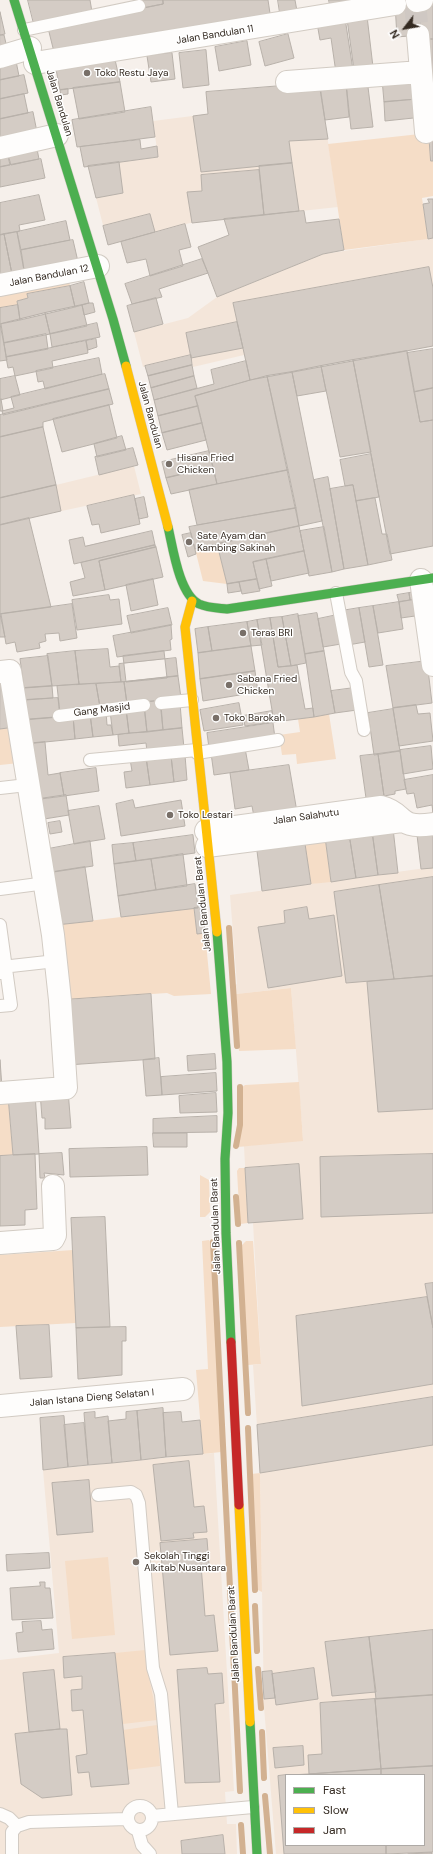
<!DOCTYPE html>
<html>
<head>
<meta charset="utf-8">
<style>
  body { margin:0 }
  #map { position:relative; width:433px; height:1854px; overflow:hidden; background:#f6f0eb; font-family:"DM Sans",sans-serif }
  canvas { display:block }
  .legend { position:absolute; left:285px; top:1774px; width:140px; height:72px; box-sizing:border-box; background:#fff; border:1px solid #aeaaa6; margin:0; padding:5px 7px; list-style:none; font-size:12px; color:#342a21 }
  .legend li { display:flex; align-items:center; gap:8px; height:20px }
  .legend b { width:20px; border:1px solid #aeaaa6 }
  .north { position:absolute; left:385px; top:8px; width:40px; height:40px; -webkit-text-stroke:3px #fff; paint-order:stroke; rotate:239deg; font-size:11px; font-weight:700; line-height:16px; text-align:center; color:#342a21 }
  .north::after { content:''; display:block; margin:auto; width:14px; height:18px; background:#342a21; clip-path:polygon(50% 0,100% 100%,50% 72%,0 100%) }
</style>
</head>
<body>
<div id="map">
<canvas width="433" height="1854"></canvas>
<ul class="legend">
<li><b style="height:5px;background:#4caf50"></b>Fast</li>
<li><b style="height:5px;background:#ffc107"></b>Slow</li>
<li><b style="height:5px;background:#c62828"></b>Jam</li>
</ul>
<div class="north">N</div>
</div>
<script>
const c = document.querySelector('canvas').getContext('2d');
c.lineJoin = 'round';
function fill(path, color) { c.fillStyle = color; c.fill(path, 'evenodd'); }
function trace(path, color, width, dash) { c.strokeStyle = color; c.lineWidth = width; c.lineCap = dash ? 'butt' : 'round'; c.setLineDash(dash || []); c.stroke(path); }
function label(font, color, halo, rows, align = 'center') {
  c.font = font + ' "DM Sans",sans-serif'; c.lineWidth = 3; c.setLineDash([]); c.textBaseline = 'middle'; c.strokeStyle = halo; c.fillStyle = color; for (const [text, x, y, turn = 0] of rows) {
    c.save(); c.translate(x, y); c.rotate((+turn || 0) * Math.PI / 180); c.textAlign = isNaN(turn) ? turn : align; if (halo) c.strokeText(text, 0, 0); c.fillText(text, 0, 0); c.restore();
  }
}
const built = new Path2D(`
  M319,83l19,124 -148,16 -82,22 -20,-79 70,-9 -5,-36 55,-7 -2,-22z
  M433,238v108l-80,14 -107,1 -2,-6 -51,12 -3,-12 -47,12 -9,-35 54,-14 29,-21 106,-43z
  M43,427l13,58 78,-19 7,28 -112,24 -29,-81z
  M433,867v985l-157,2 -12,-147 -4,-234 -7,-108 8,-1 -8,-141h-5l-4,-77 59,-6 -12,-152 -55,6 -1,-9 2,-1 -7,-89zM286,1775h138v70h-138z
  M214,1453l20,338 -9,1 2,32h9l1,30h-237v-194l59,-7 -16,-183z`);
const green = new Path2D(`
  M429,133l2,28h2v35l-11,2 6,41 -84,11 -16,-106z
  M68,275l2,11 -43,8 1,4 -11,3 1,4 -18,3v-20z
  M217,544l10,40 -24,-3 -8,-32z
  M329,714l7,45 -39,5 -1,-10 -14,1 -3,-20 21,-3 -2,-13z
  M15,727l4,36 -19,2v-36z
  M325,837l6,45 -20,2 -7,-44z
  M194,908l3,25h8l6,61 -37,2 -7,-3 -104,7 -7,-75z
  M291,988l5,61 -57,2 -3,-57z
  M299,1082l4,59 -65,6 4,-22 -1,-37 4,-3z
  M0,1096h8l5,59 -13,1z
  M239,1168h6l3,55 -8,1 -3,-53z
  M200,1175l9,5 1,32 -5,5h-5z
  M209,1240l2,3 10,209 -18,2 -7,-84 12,-1 -6,-128z
  M246,1241h7l8,123 -13,1 -7,-119z
  M73,1250l3,73 -76,4v-72z
  M260,1473l2,119 -6,-3 -5,-115z
  M108,1557l7,78 -43,4 -7,-78z
  M145,1650c2,24 9,46 12,70l-34,4 -8,-71z
  M157,1725l3,41 -33,4 -4,-40z`);
const stream = new Path2D(`
  M229,928l8,118
  M236,1146l4,-21v-38
  M236,1197l2,27
  M213,1242l27,549
  M239,1243l9,170
  M248,1428l7,162
  M255,1606l2,45
  M258,1669l3,39
  M262,1732l2,46
  M265,1796l5,58
  M241,1825l2,29`);
const building = new Path2D(`
  M28,0h62l2,12 -58,12z
  M141,0h22v4l-21,4z
  M163,0h105l3,20 -216,36 -7,-28 115,-24z
  M278,0h17l2,11 -17,2z
  M329,0h32l-31,5z
  M396,0h21l3,35 -23,2 -2,-33z
  M433,1v38h-12l-2,-36z
  M0,12l5,22 -5,1z
  M367,16l6,51 -19,3 -7,-51z
  M345,18l8,52 -17,3 -5,-35 -11,2 -3,-17z
  M288,34l6,24 -29,8 -6,-24z
  M0,35h4l4,17 -8,2z
  M421,39h12v34l-9,1z
  M247,41l4,24 -32,6 -4,-24z
  M206,50l3,35 -26,3 -4,-35z
  M172,53l3,26 -24,3 -4,-26z
  M114,55l6,27 -60,8 -5,-26z
  M15,56l4,20 -19,4v-20z
  M24,75l4,18 -28,6v-19z
  M414,76l3,23 -33,3 -2,-23z
  M367,79l6,48 -22,2 -5,-46z
  M120,82l5,30 -46,7 -6,-31z
  M319,83l9,56 -39,2 3,22 -91,9 -8,-56 15,-2 -2,-22z
  M346,83l3,34 -24,3 -5,-34z
  M68,89v5l-7,1 -1,-5z
  M24,94l4,19 -28,6v-20z
  M422,99l1,18 -38,4 -1,-19z
  M151,107l4,30 -78,10 -5,-27z
  M33,112l5,25 -38,8v-26z
  M429,133h4v28h-2z
  M140,140l1,9 16,-3 1,11 -74,10 -4,-20z
  M6,147l4,18 -10,2v-18z
  M37,149l2,10 -28,6 -3,-10z
  M41,159l4,19 -45,9v-20z
  M119,162l4,31 -27,5 -8,-32z
  M292,163l7,48 -35,4 -5,-49z
  M259,170l5,45 -72,8 -5,-31 15,-1 -1,-16z
  M39,195l6,25 -26,5 1,6 -20,4v-32z
  M428,199h5v39l-5,1 -5,-35 6,-1z
  M304,211l2,12 33,-4 5,31 -21,4 -106,43 -19,-50 31,-12 -5,-16z
  M150,214l5,18 -47,13 -5,-19z
  M66,221l4,19 -49,10 -4,-18z
  M185,224l6,23 -12,3 4,16 -33,10 -4,-17 -19,4 -6,-21z
  M17,232l8,44 -12,3 -9,-45z
  M4,234l9,45 -13,1v-45z
  M73,240l6,26 -54,10 -4,-26z
  M202,259l6,14 -49,16 3,8 -30,7 -7,-20z
  M429,267l4,21v58l-183,34 -17,-77z
  M84,282l5,21 -14,4 -5,-21z
  M70,286l5,21 -55,13 -3,-19 11,-3 -1,-4z
  M156,298l7,26 -29,8 -7,-26z
  M89,303h4l2,9 -11,3 -2,-10z
  M18,305l2,15 -20,4v-16z
  M82,305l5,21 -37,8 -5,-21z
  M45,313l5,21 -46,9 -3,-19z
  M237,322l6,26 -52,10 -5,-25z
  M97,323l3,14 -48,10 -2,-13z
  M0,324l7,36 -7,1z
  M46,334l2,15 -42,8 -2,-14z
  M96,339l1,8 -9,3 -2,-9z
  M86,341l2,12 -36,8 1,7 -38,8 -2,-9 -5,1 -2,-11z
  M433,349v39l-19,4 -7,-39z
  M407,351l13,71 13,-2v126l-43,8 -37,-194z
  M191,355l1,10 -44,11 -3,-10z
  M99,358l3,16 -57,15 -2,-8 -5,1 -2,-11z
  M353,360l18,92 -31,5 -19,-91z
  M246,361l4,19 -55,16 3,10 -40,10 -4,-16 60,-16 -3,-14z
  M192,365l2,11 -43,12 -3,-12z
  M321,366l5,25 -29,5 -5,-24z
  M292,372l30,149 -23,5 -32,-150z
  M105,374l4,15 -106,26 -1,-4 12,-3 -3,-11z
  M15,376l5,19 -20,5v-21z
  M194,376l3,12 -43,12 -3,-12z
  M267,376l21,94 -71,14 -22,-88z
  M433,388v32l-13,2 -6,-30z
  M109,389l4,15 -70,18v5l-43,10v-22z
  M1,399l2,12h-3v-11z
  M109,405l8,33 -55,14 -9,-33z
  M198,406l4,17 -40,10 -4,-17z
  M202,423l4,17 -39,10 -5,-17z
  M43,427l13,58 -56,13v-61z
  M122,436l4,14 -29,7 -3,-13z
  M133,448l5,17 -39,10 -4,-18z
  M209,451l4,16 -47,11 -4,-16z
  M371,454l8,43 -23,4 -3,-16 -8,1 -5,-26z
  M213,467l4,17 -46,10 -5,-16z
  M288,470l8,38 -99,17 -8,-35z
  M328,477l16,92 -12,3 -18,-92z
  M56,485l5,26 -61,14v-27z
  M353,485l15,80 -24,4 -14,-80z
  M134,495l6,29 -39,9 -2,-9 -7,1 -5,-19z
  M144,497l4,20 -9,2 -4,-20z
  M375,498l7,36h5l5,26 -24,5 -12,-64z
  M296,508l3,18 -104,23 -6,-22z
  M29,518l22,89 -51,7v-89z
  M299,526l5,25 -51,11 4,17 -30,5 -10,-40z
  M324,527l8,45 -23,4 -9,-45z
  M152,531l3,14 -81,19 -5,-24 14,-3 2,9z
  M191,533l5,21 -8,3 -6,-22z
  M155,545l1,2 -57,14 6,29 -32,6 -3,-14 15,-4 -4,-15z
  M156,547l7,30 -58,13 -6,-29z
  M304,551l5,22 -38,8 -5,-22z
  M266,559l6,27 -13,3 -6,-27z
  M153,579l5,26 -27,6 -5,-26z
  M257,579l3,12 -18,3 -3,-12z
  M239,582l2,9 -13,2 -1,-9z
  M419,591l1,8 -10,1 -1,-7z
  M409,593l1,7 -11,2 -2,-7z
  M109,595l1,5 9,-1 3,25 -45,6 -5,-30z
  M420,599l2,16 -21,3 -2,-16z
  M399,602l4,27 -25,4 -5,-27z
  M72,604l5,34 -17,3 -1,-8 -14,1 1,7 -7,2 1,5 -23,4 -2,-10 -9,2 -5,-30z
  M373,606l10,59 -14,2 -10,-59z
  M168,608l4,17 -41,8 -4,-17z
  M359,608l6,34 -17,3 -7,-34z
  M317,613l7,38 -19,3 -7,-38z
  M0,614l5,23h-5z
  M298,614l8,49 -15,3 -9,-49z
  M337,615l4,29 -18,3 -5,-28z
  M282,617l9,49 -13,1 -8,-49z
  M270,618l8,49 19,-2 8,44 8,-1 1,9 -40,5 -17,-102z
  M257,620l5,25 -11,1 -4,-24z
  M247,622l4,24 -39,5 -4,-24z
  M171,625l1,14 -2,1 1,10 -54,7 -4,-21z
  M208,627l4,24 -14,2 -3,-24z
  M251,646l4,25 -55,8 -2,-26z
  M108,649l2,18 9,-1 2,16 -42,2 -4,-33z
  M75,651l4,33 -27,2 -5,-32z
  M164,651l3,27 -41,4 -3,-26z
  M324,651l11,62 -21,4 -9,-63z
  M48,656l4,30 -28,2 -4,-29z
  M176,658l2,18 -57,6 -2,-18z
  M427,661l5,42 -39,5 -7,-42z
  M255,671l3,21 -55,9 -3,-22z
  M0,675l15,52 -15,2z
  M178,676l3,22 -54,6 -3,-22z
  M124,682l3,22 -27,3 -4,-23z
  M96,684l4,23 -40,6 -3,-27z
  M52,686l1,12 -28,2 -1,-12z
  M354,688l3,22 -22,3 -4,-22z
  M58,698l2,19 -38,3 3,-20z
  M160,701l3,29 -16,2 -3,-30z
  M180,703l2,25 -19,2 -2,-25z
  M239,703l4,22 -39,6 -4,-21z
  M416,705l2,9 12,-1 3,28 -34,5 -6,-38z
  M144,707l3,25 -18,1 -3,-24z
  M126,709l3,24 -16,2 -3,-24z
  M393,709l7,42 -26,4 -6,-42z
  M272,711l2,11 -29,4 -2,-10z
  M106,712l1,13h4l2,10 -20,2 -3,-23z
  M90,714l3,23 -18,2 -2,-23z
  M73,716l2,23 -50,5 -3,-24z
  M273,723l2,15 -66,10 -2,-15z
  M182,728l2,20 -37,4 -1,-9 -27,3 -1,-11z
  M45,742l3,33 12,-2 4,23 -31,4 -8,-56z
  M431,746l2,23 -30,5 -3,-24z
  M245,748l4,22 -35,5 -3,-22z
  M400,751l6,38 -11,2v3l-11,2 -6,-42z
  M378,754l6,42 -18,2 -6,-42z
  M185,755l2,25 -13,2 -3,-26z
  M171,756l3,26 -24,3 -4,-28z
  M146,757l4,28 -24,3 -2,-16 8,-1 -2,-12z
  M289,765l8,47 -43,5 -2,-11 -17,3 -5,-36z
  M96,768l3,23 -35,5 -4,-23z
  M433,775v38l-1,-8 -15,3 -3,-15 -7,1 -3,-14z
  M66,795l3,20 -31,5 -5,-20z
  M133,800l2,8 46,-8 4,26 -64,10 -5,-32z
  M99,806l6,33 -31,5 -6,-33z
  M60,821l2,11 -12,2 -2,-11z
  M393,828l5,45 -20,2 -6,-44z
  M372,831l6,44 -22,3 -7,-44z
  M433,833v35l-12,1 -4,-34z
  M349,834l7,44 -25,4 -6,-45z
  M193,835l2,18 -59,8 -3,-18z
  M304,837l7,47 -49,7 -6,-48z
  M90,841l3,25 -46,7 -4,-23z
  M133,843l3,18 -22,3 -2,-19z
  M183,854l4,32 -31,4 -5,-31z
  M151,859l5,31 -38,6 -4,-32z
  M85,867l8,54 -37,4 -9,-52z
  M433,877v99l-39,3 -15,-94z
  M195,884l3,24 -77,9 -3,-21z
  M379,885l15,94 -48,4 -12,-91z
  M203,907l2,26 -8,1 -3,-26z
  M307,907l2,12 25,-4 8,61 -74,12 -10,-61 27,-4 -1,-12z
  M433,976v133l-55,3 -11,-130z
  M151,994l4,65 -88,6 -4,-65z
  M215,1054l1,15 -28,2 -1,-15z
  M159,1058l3,37 -16,1 -3,-36z
  M0,1060l2,28h-2z
  M216,1073l1,18 -55,4 -1,-18z
  M68,1090l3,38 -26,1v-11h-3l-2,-26z
  M35,1093l4,61 -26,1 -5,-59z
  M216,1093l1,19 -37,1 -1,-17z
  M217,1116v16l-64,1v-14z
  M153,1133h34v14h-33z
  M147,1147l1,28 -78,2 -1,-28z
  M62,1153l2,22 -20,-2 1,5h-5l-1,-24z
  M35,1154l2,55 -12,1v15l-25,1v-70z
  M433,1154v59l-112,4 -1,-60z
  M299,1164l4,55 -55,4 -3,-55z
  M105,1217l5,110 -34,1 -5,-110z
  M433,1283v45l-8,-44z
  M427,1297l6,31v56l-131,22 -6,-90z
  M49,1325l3,52 -32,2 -4,-53z
  M126,1327v14h-4v34l-44,4 -2,-51z
  M433,1397v48l-173,28 -3,-48z
  M163,1408l3,49 -25,3 -4,-49z
  M137,1411l4,49 -29,3 -4,-42 18,-2v-7z
  M95,1412v6l13,-2 4,47 -24,2 -4,-52z
  M181,1412l1,10 18,-2 3,34 -37,3 -3,-44z
  M64,1416l4,51 -25,3 -3,-52z
  M84,1423l4,42 -20,2 -4,-42z
  M189,1461l5,46 10,-1 3,26 -14,1 1,5 -33,3 -8,-76z
  M89,1480l4,52 -36,3 -5,-52z
  M207,1539l2,26h-8l4,51 9,-1 4,36 -48,4 -10,-112z
  M49,1553l1,15 -43,3 -1,-16z
  M40,1582h5v6h5l3,30 -41,2 -2,-32 30,-2z
  M41,1621l1,9 10,-1 2,20 -36,3 -2,-19 7,-1 -1,-10z
  M433,1630v65l-57,4 -7,-62z
  M369,1637l7,55 -44,4 -7,-54z
  M115,1653l14,131 -38,3 -2,-15 -11,1 -2,-17 11,-2 -4,-44 -11,1 -1,-21 11,-1v-13l-18,2 -1,-21z
  M207,1668l1,6 14,-1 2,30 -9,1 5,78 -35,1 -8,-113z
  M314,1668l4,31 -42,6 -4,-31z
  M54,1670l6,59 -31,3 -6,-59z
  M272,1671l3,27 -11,1 -2,-27z
  M433,1695v71l-52,3 -6,-70z
  M375,1699l6,70 -72,5 -1,-19 14,-1 -2,-51z
  M60,1729h7l5,66 -30,3 -21,-14 -6,-50z
  M303,1746l1,19 -29,3 -2,-20z
  M433,1766v86l-47,2v-9h38v-70h-43v-6z
  M381,1769v6h-91l19,-1z
  M286,1775v70h100v9h-102l-6,-78z
  M223,1835l2,19h-43l-1,-13z
  M432,1853v1h-24z`);
const streetTunnel = new Path2D(`
  M415,1l3,34`);
const lane = new Path2D(`
  M24,30l115,-24
  M336,593l15,79 5,9 8,49
  M161,703l31,-3
  M59,716l85,-11
  M197,753l81,-13
  M90,760l107,-10
  M0,788l27,-3
  M0,889l46,-6
  M0,925l11,80 -11,1
  M0,973l11,-7 45,-5
  M98,1495l33,-3 5,3 3,8 14,165 8,26 11,120
  M128 1818a12 12 0 1 1 24 0a12 12 0 1 1-24 0Z
  M0,1814l9,4 8,8 12,-4 98,-3
  M152,1816l101,-9
  M138,1831l4,14 8,9
  M12,1854v-22l5,-6`);
const street = new Path2D(`
  M417,1l5,-1
  M418,35l8,97
  M0,57l30,-9
  M35,63l360,-59
  M287,82l134,-10
  M0,148l57,-13
  M0,285l98,-19
  M421,580l12,85
  M0,672l10,-1 43,264 7,65 6,88 -66,5
  M206,831l175,-24c25,6 15,23 52,17
  M207,846l195,-25
  M0,1243l53,-4 2,-4 -2,-49
  M0,1406l183,-17`);
const fast = new Path2D(`
  M14,0l99,319 13,47
  M168,527c5,21 11,67 31,77 9,4 19,4 28,5l206,-31
  M217,932l10,130 1,51 -3,46 1,74 5,109
  M250,1722l7,132`);
const slow = new Path2D(`
  M126,366l42,161
  M192,601l-7,26 32,305
  M239,1505l11,217`);
const jam = new Path2D(`
  M231,1342l8,163`);
const markers = [
  [87,73,4,"#786f68"],
  [169,464,4,"#786f68"],
  [189,542,4,"#786f68"],
  [243,633,4,"#786f68"],
  [229,685,4,"#786f68"],
  [216,718,4,"#786f68"],
  [170,815,4,"#786f68"],
  [136,1562,4,"#786f68"]
];
const streetNames = [
  ["Jalan Bandulan 11",215,35,-9],
  ["Jalan Bandulan",59,103,73],
  ["Jalan Bandulan 12",49,276,-11],
  ["Jalan Bandulan",150,415,75],
  ["Gang Masjid",102,710,-7],
  ["Jalan Salahutu",306,817,-8],
  ["Jalan Bandulan Barat",203,904,-96],
  ["Jalan Bandulan Barat",216,1226,-92],
  ["Jalan Istana Dieng Selatan I",92,1398,-5],
  ["Jalan Bandulan Barat",234,1634,-93]
];
const poiNames = [
  ["Toko Restu Jaya",95,73],
  ["Hisana Fried",177,458],
  ["Chicken",177,470],
  ["Sate Ayam dan",197,536],
  ["Kambing Sakinah",197,548],
  ["Teras BRI",251,633],
  ["Sabana Fried",237,679],
  ["Chicken",237,691],
  ["Toko Barokah",224,718],
  ["Toko Lestari",178,815],
  ["Sekolah Tinggi",144,1556],
  ["Alkitab Nusantara",144,1568]
];
fill(built, '#f4e6da');
fill(green, '#f5ddc7');
trace(stream, '#d2b191', 6);
fill(building, '#d4ccc5');
trace(building, '#b8b1aa', 1);
trace(streetTunnel, '#cfc8c3', 22, [22, 11]);
trace(lane, '#d2cbc3', 14);
trace(street, '#d2cbc3', 24);
trace(fast, '#d2cbc3', 10);
trace(slow, '#d2cbc3', 10);
trace(jam, '#d2cbc3', 10);
trace(lane, '#fefdfc', 12);
trace(street, '#fefdfc', 22);
trace(fast, '#4caf50', 9);
trace(slow, '#ffc107', 9);
trace(jam, '#c62828', 9);
for (const [x, y, r, color] of markers) { const dot = new Path2D(); dot.arc(x, y, r, 0, 2 * Math.PI); c.fillStyle = color; c.fill(dot); trace(dot, '#fff', 1.5); }
label('10px', '#342a21', '#fff', streetNames);
label('10px', '#342a21', '#fff', poiNames, 'left');
</script>
</body>
</html>
